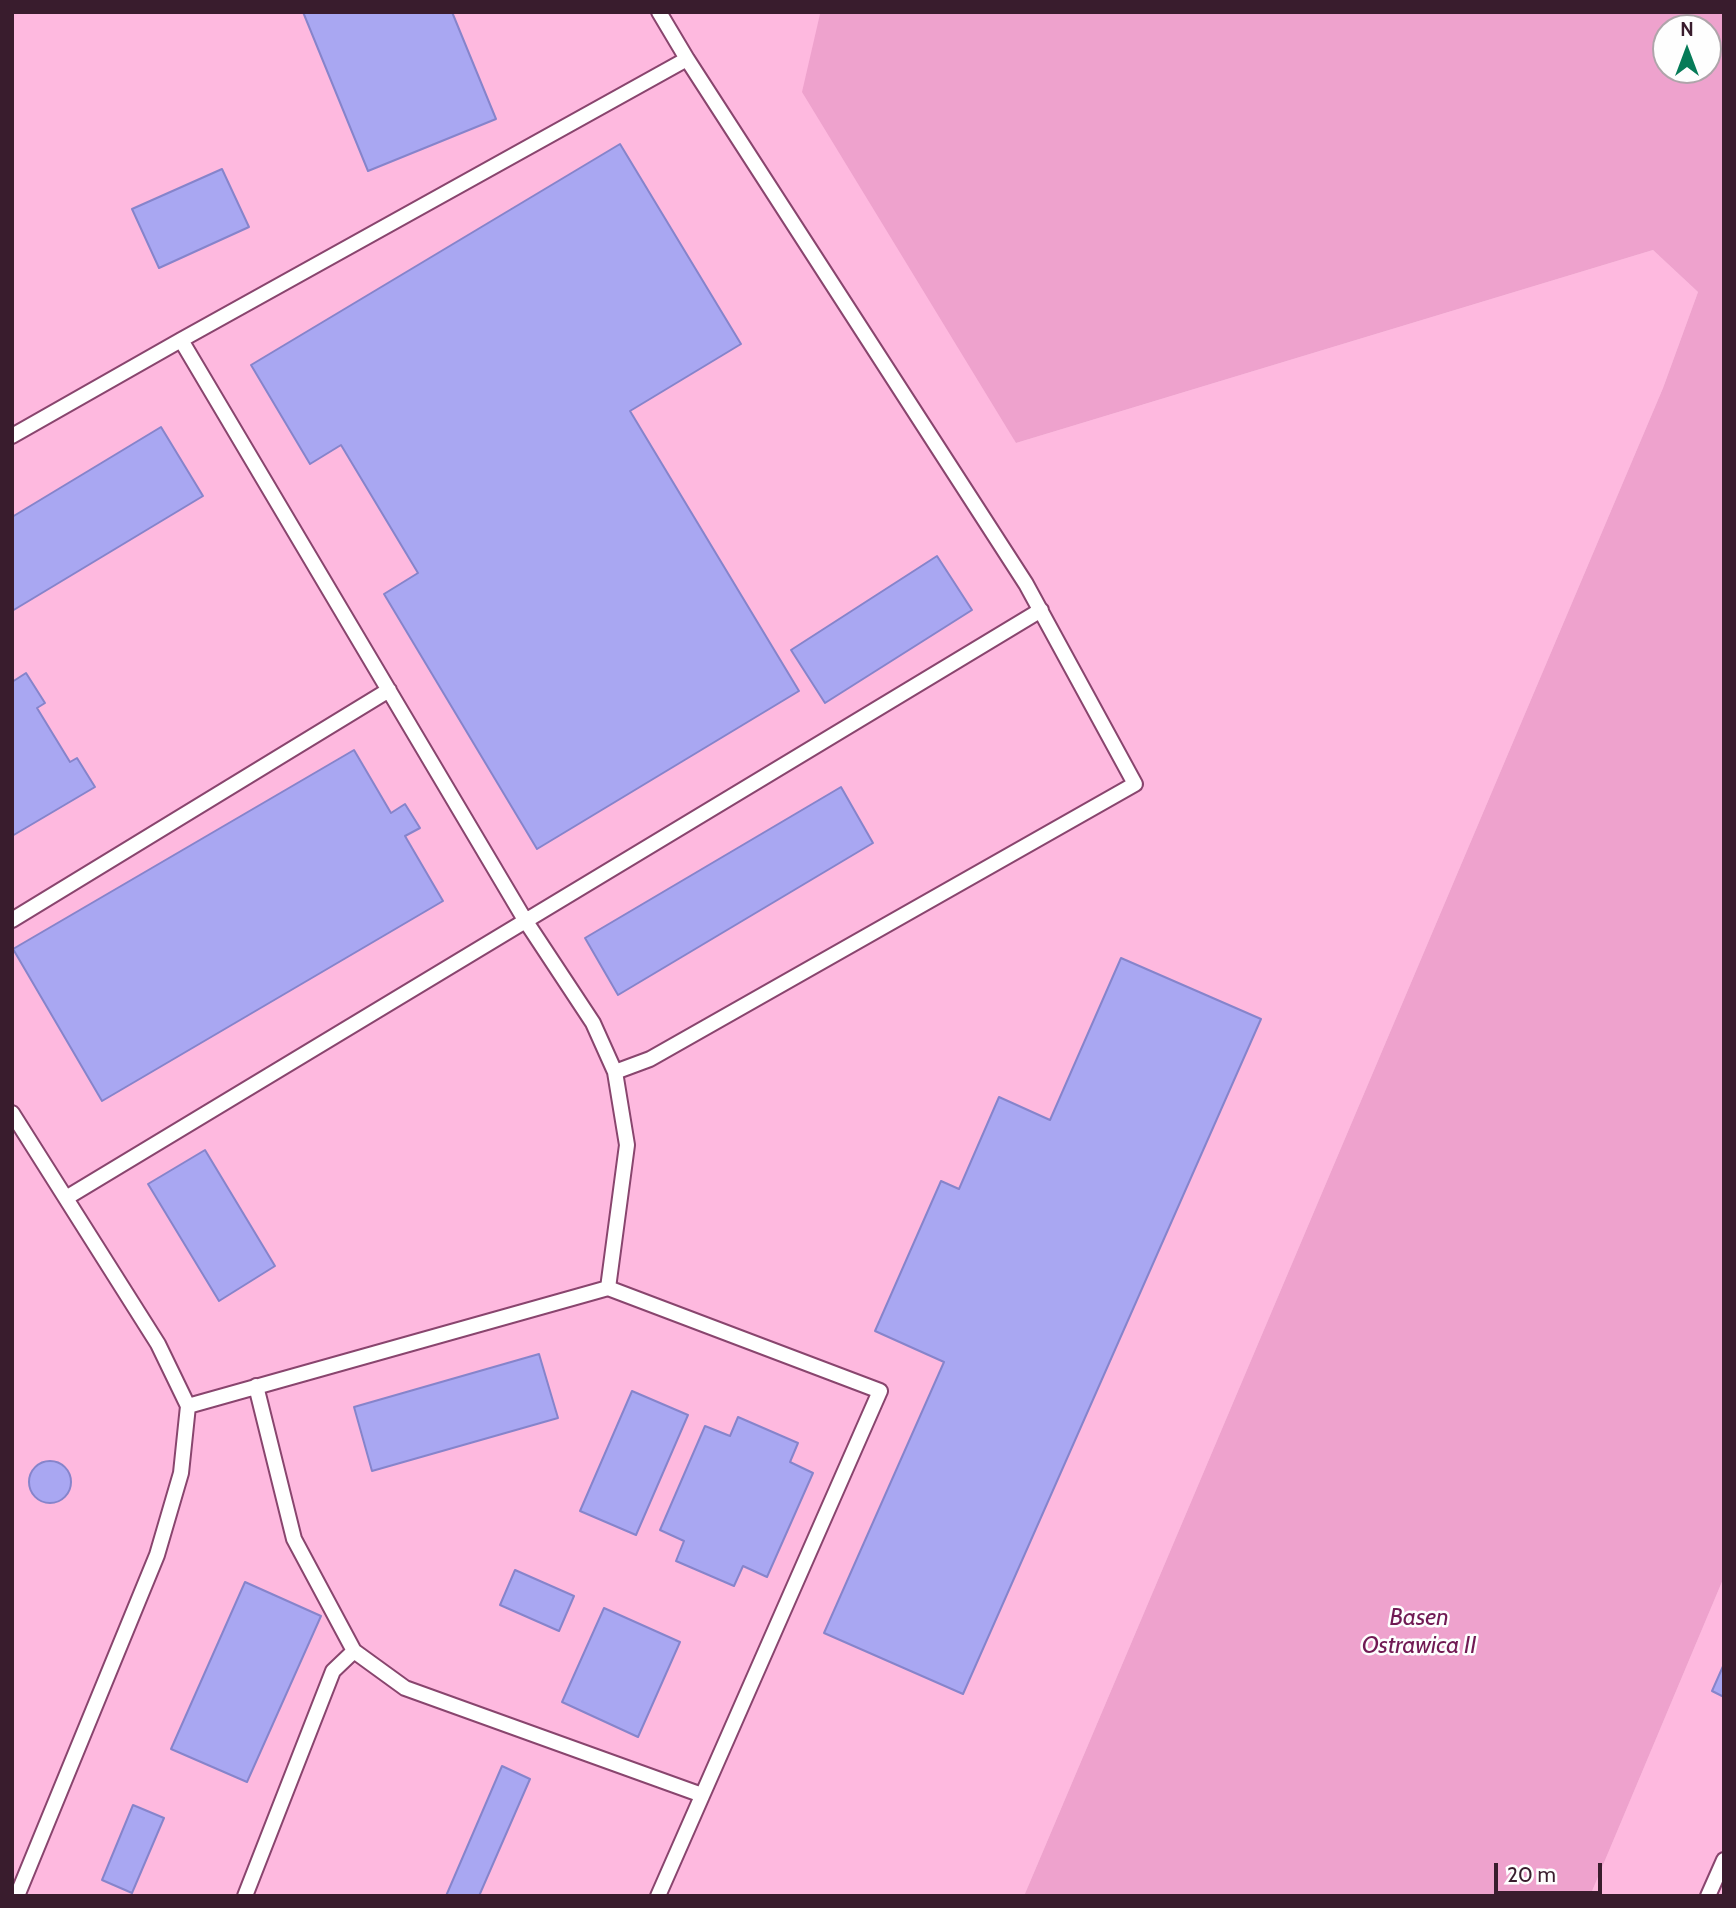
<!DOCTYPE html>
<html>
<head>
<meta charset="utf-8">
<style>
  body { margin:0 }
  #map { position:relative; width:1736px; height:1908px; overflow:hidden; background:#fdcde7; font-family:Cabin,sans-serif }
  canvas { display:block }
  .frame { position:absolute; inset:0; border:14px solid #391c2d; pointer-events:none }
  .north { position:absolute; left:1652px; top:14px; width:70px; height:70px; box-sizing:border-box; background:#fefefe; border:2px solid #afa4aa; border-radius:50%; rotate:0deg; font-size:19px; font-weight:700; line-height:28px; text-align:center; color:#391c2d }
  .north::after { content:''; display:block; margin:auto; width:24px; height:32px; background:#067b58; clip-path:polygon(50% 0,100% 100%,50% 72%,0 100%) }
  .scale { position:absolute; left:1494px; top:1863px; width:108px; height:32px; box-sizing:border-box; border:4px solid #391c2d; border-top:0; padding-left:9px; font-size:21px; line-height:24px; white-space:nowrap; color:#391c2d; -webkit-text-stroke:5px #fefefe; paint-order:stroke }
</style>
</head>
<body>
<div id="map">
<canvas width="1736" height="1908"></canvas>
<div class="frame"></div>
<div class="north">N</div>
<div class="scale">20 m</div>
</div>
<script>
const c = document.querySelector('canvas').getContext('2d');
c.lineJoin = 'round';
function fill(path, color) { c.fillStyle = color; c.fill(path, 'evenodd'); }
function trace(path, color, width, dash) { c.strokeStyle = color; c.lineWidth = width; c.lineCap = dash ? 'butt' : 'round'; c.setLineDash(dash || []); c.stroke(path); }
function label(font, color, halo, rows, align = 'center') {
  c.font = font + ' Cabin,sans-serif'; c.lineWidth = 5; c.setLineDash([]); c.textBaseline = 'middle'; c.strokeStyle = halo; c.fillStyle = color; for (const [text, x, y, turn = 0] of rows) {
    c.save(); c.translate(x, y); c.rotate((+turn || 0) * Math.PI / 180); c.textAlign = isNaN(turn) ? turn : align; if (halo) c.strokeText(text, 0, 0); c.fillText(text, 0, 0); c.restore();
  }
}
const built = new Path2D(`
  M12,12h814l-6,2 196,429 637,-193 45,42 -35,96 -639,1508h-1012z
  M1724,1577v319h-134z`);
const water = new Path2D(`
  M826,12h898v1565l-134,319h-566l639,-1508 35,-96 -45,-42 -637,193 -214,-351 18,-78zM1666,28h42v42h-42z`);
const building = new Path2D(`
  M303,12h149l44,107 -128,52z
  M620,144l121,200 -111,67 169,280 -262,158 -153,-255 34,-21 -77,-128 -31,19 -59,-99z
  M222,169l27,58 -90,41 -27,-59z
  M161,427l42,69 -191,115v-94z
  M937,556l35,54 -147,93 -34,-53z
  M26,673l19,30 -8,5 33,54 7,-4 18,29 -83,49v-154z
  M354,750l37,63 14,-9 15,24 -15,8 38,65 -341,200 -89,-152z
  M841,787l32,56 -255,152 -33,-57z
  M1121,958l140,61 -298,675 -139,-61 120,-271 -69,-31 66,-150 18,8 40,-92 51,23z
  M205,1150l70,116 -56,35 -71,-117z
  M539,1354l19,64 -186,53 -18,-64z
  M632,1391l56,24 -52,120 -56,-24z
  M738,1417l60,26 -8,19 23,11 -46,104 -24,-11 -9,20 -58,-25 8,-20 -24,-11 45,-104 25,10z
  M29 1482a21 21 0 1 1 42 0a21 21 0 1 1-42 0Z
  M515,1570l59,26 -15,35 -59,-26z
  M245,1582l76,34 -74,166 -76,-33z
  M604,1608l76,34 -42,95 -76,-35z
  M1724,1664v33l-12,-6z
  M502,1766l28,13 -51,117h-33z
  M133,1805l31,13 -32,75 -30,-13z`);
const lane = new Path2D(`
  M181,340l344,580 68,103 22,49 12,73 -19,143
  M12,436l169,-96 506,-281
  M12,920l377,-230
  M615,1072l35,-13 485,-275 -109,-200 -339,-525 -28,-47
  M12,1113l146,231 30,62 -7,67 -24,82 -140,341
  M66,1198l975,-588
  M256,1386l38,153 60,112 51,37 297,107
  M188,1406l420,-118 272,103 -222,505
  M245,1896l88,-225 21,-20
  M1708,1896l16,-36`);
const waterNames = [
  ["Basen",1419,1618],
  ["Ostrawica II",1419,1646]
];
fill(built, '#feb9df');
fill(water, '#eea2cd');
fill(building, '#a9a7f2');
trace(building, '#8684cb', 2);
trace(lane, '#89456e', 18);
trace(lane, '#fff', 14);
label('italic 24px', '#711a54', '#fefefe', waterNames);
</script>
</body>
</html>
